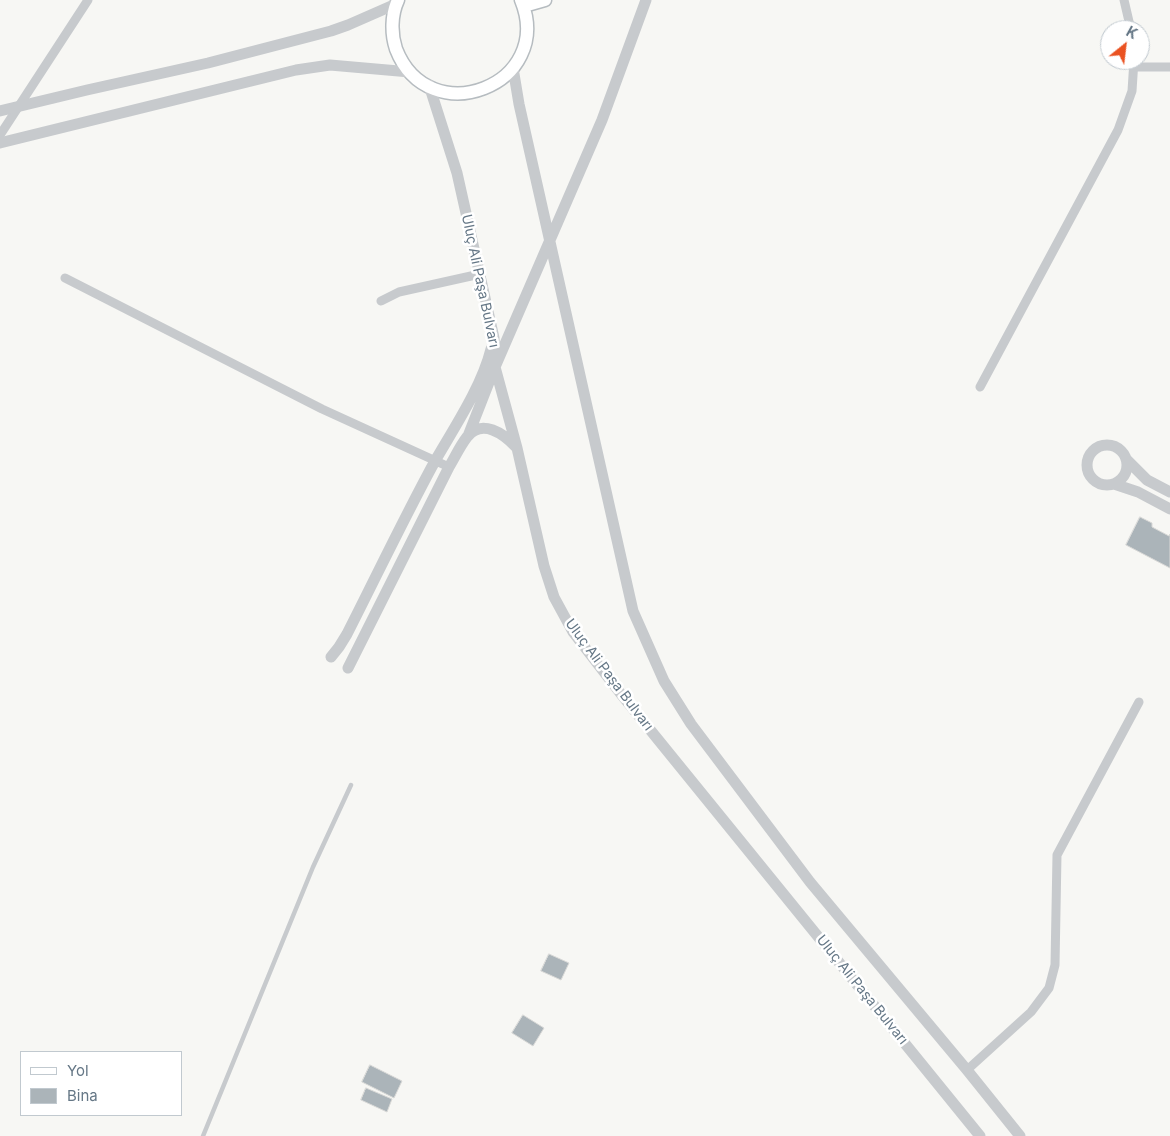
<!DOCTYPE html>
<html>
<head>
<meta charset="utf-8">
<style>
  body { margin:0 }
  #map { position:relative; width:1170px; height:1136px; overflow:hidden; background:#f7f7f4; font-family:Inter,sans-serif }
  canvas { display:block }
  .legend { position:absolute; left:20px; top:1051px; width:162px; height:65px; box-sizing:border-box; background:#fff; border:1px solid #c1c9cf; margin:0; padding:6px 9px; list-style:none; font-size:15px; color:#657786 }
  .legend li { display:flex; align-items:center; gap:10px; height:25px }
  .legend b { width:25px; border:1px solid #c1c9cf }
  .north { position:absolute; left:1100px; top:20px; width:50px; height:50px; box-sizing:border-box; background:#fff; border:1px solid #c1c9cf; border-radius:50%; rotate:29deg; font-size:14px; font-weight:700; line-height:20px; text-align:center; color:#657786 }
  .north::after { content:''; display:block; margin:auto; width:18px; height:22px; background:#ea5221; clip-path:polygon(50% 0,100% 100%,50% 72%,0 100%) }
</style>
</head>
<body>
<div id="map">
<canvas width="1170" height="1136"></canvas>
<ul class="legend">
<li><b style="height:6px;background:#fff"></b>Yol</li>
<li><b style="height:14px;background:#abb4b9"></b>Bina</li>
</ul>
<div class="north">K</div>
</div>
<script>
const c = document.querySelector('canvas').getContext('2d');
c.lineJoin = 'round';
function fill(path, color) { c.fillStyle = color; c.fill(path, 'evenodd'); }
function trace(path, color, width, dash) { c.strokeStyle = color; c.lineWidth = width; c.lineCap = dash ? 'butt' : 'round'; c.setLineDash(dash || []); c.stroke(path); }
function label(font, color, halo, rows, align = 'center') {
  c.font = font + ' Inter,sans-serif'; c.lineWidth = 5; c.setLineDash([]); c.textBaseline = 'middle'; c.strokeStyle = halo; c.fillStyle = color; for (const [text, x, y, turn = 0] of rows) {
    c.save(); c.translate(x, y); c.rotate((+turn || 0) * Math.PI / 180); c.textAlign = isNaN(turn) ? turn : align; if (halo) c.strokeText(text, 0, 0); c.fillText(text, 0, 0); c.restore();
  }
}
const building = new Path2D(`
  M1140,517l12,6v4l17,9 1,-2v34l-44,-23z
  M549,954l20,9 -8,17 -20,-9z
  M523,1015l21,13 -11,18 -21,-13z
  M370,1065l32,16 -8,17 -32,-16z
  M366,1088l26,11 -5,13 -26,-12z`);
const service = new Path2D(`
  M203,1136l110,-269 38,-82`);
const minor = new Path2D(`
  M1124,0l7,30
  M1134,67h36
  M0,135l88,-135
  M65,278l257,131 127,58
  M381,301l18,-9 81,-18
  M980,387l138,-257 14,-39 2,-31
  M967,1070l64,-58 18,-24 6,-23 2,-110 82,-153`);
const tertiary = new Path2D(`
  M513,68l6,36 114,507 31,70 27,43 119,158 157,188 53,66
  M429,85l28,88 37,165 1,29 22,81 27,118 10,31 19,35 48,62 359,442
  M0,111l87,-21 121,-27 123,-32 17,-6 48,-21
  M0,143l296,-73 34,-5 80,7
  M468,436l27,-69 107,-247 44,-120
  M1087 465a20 20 0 1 1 40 0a20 20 0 1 1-40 0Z
  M1127,460l20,20 23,12
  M1114,484l24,8 32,17
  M331,657l8,-10 8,-13c29,-57 57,-116 88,-173 19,-33 47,-75 56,-112
  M348,668l101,-201c6,-10 11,-21 18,-30 15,-19 37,-3 49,10`);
const secondary = new Path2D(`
  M398,0c-7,15 -7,34 -2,49 33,85 160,36 125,-49
  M524,6l21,-6`);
const streetNames = [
  ["Uluç Ali Paşa Bulvarı",480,281,78],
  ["Uluç Ali Paşa Bulvarı",609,675,53],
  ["Uluç Ali Paşa Bulvarı",862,990,51]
];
fill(building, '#abb4b9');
trace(building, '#d8d8d6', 1);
trace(secondary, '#b6bcc0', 15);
trace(service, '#c7cacd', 4.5);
trace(minor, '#c7cacd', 9);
trace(tertiary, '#c7cacd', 11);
trace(secondary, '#fff', 12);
label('14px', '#657786', '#fff', streetNames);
</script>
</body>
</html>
